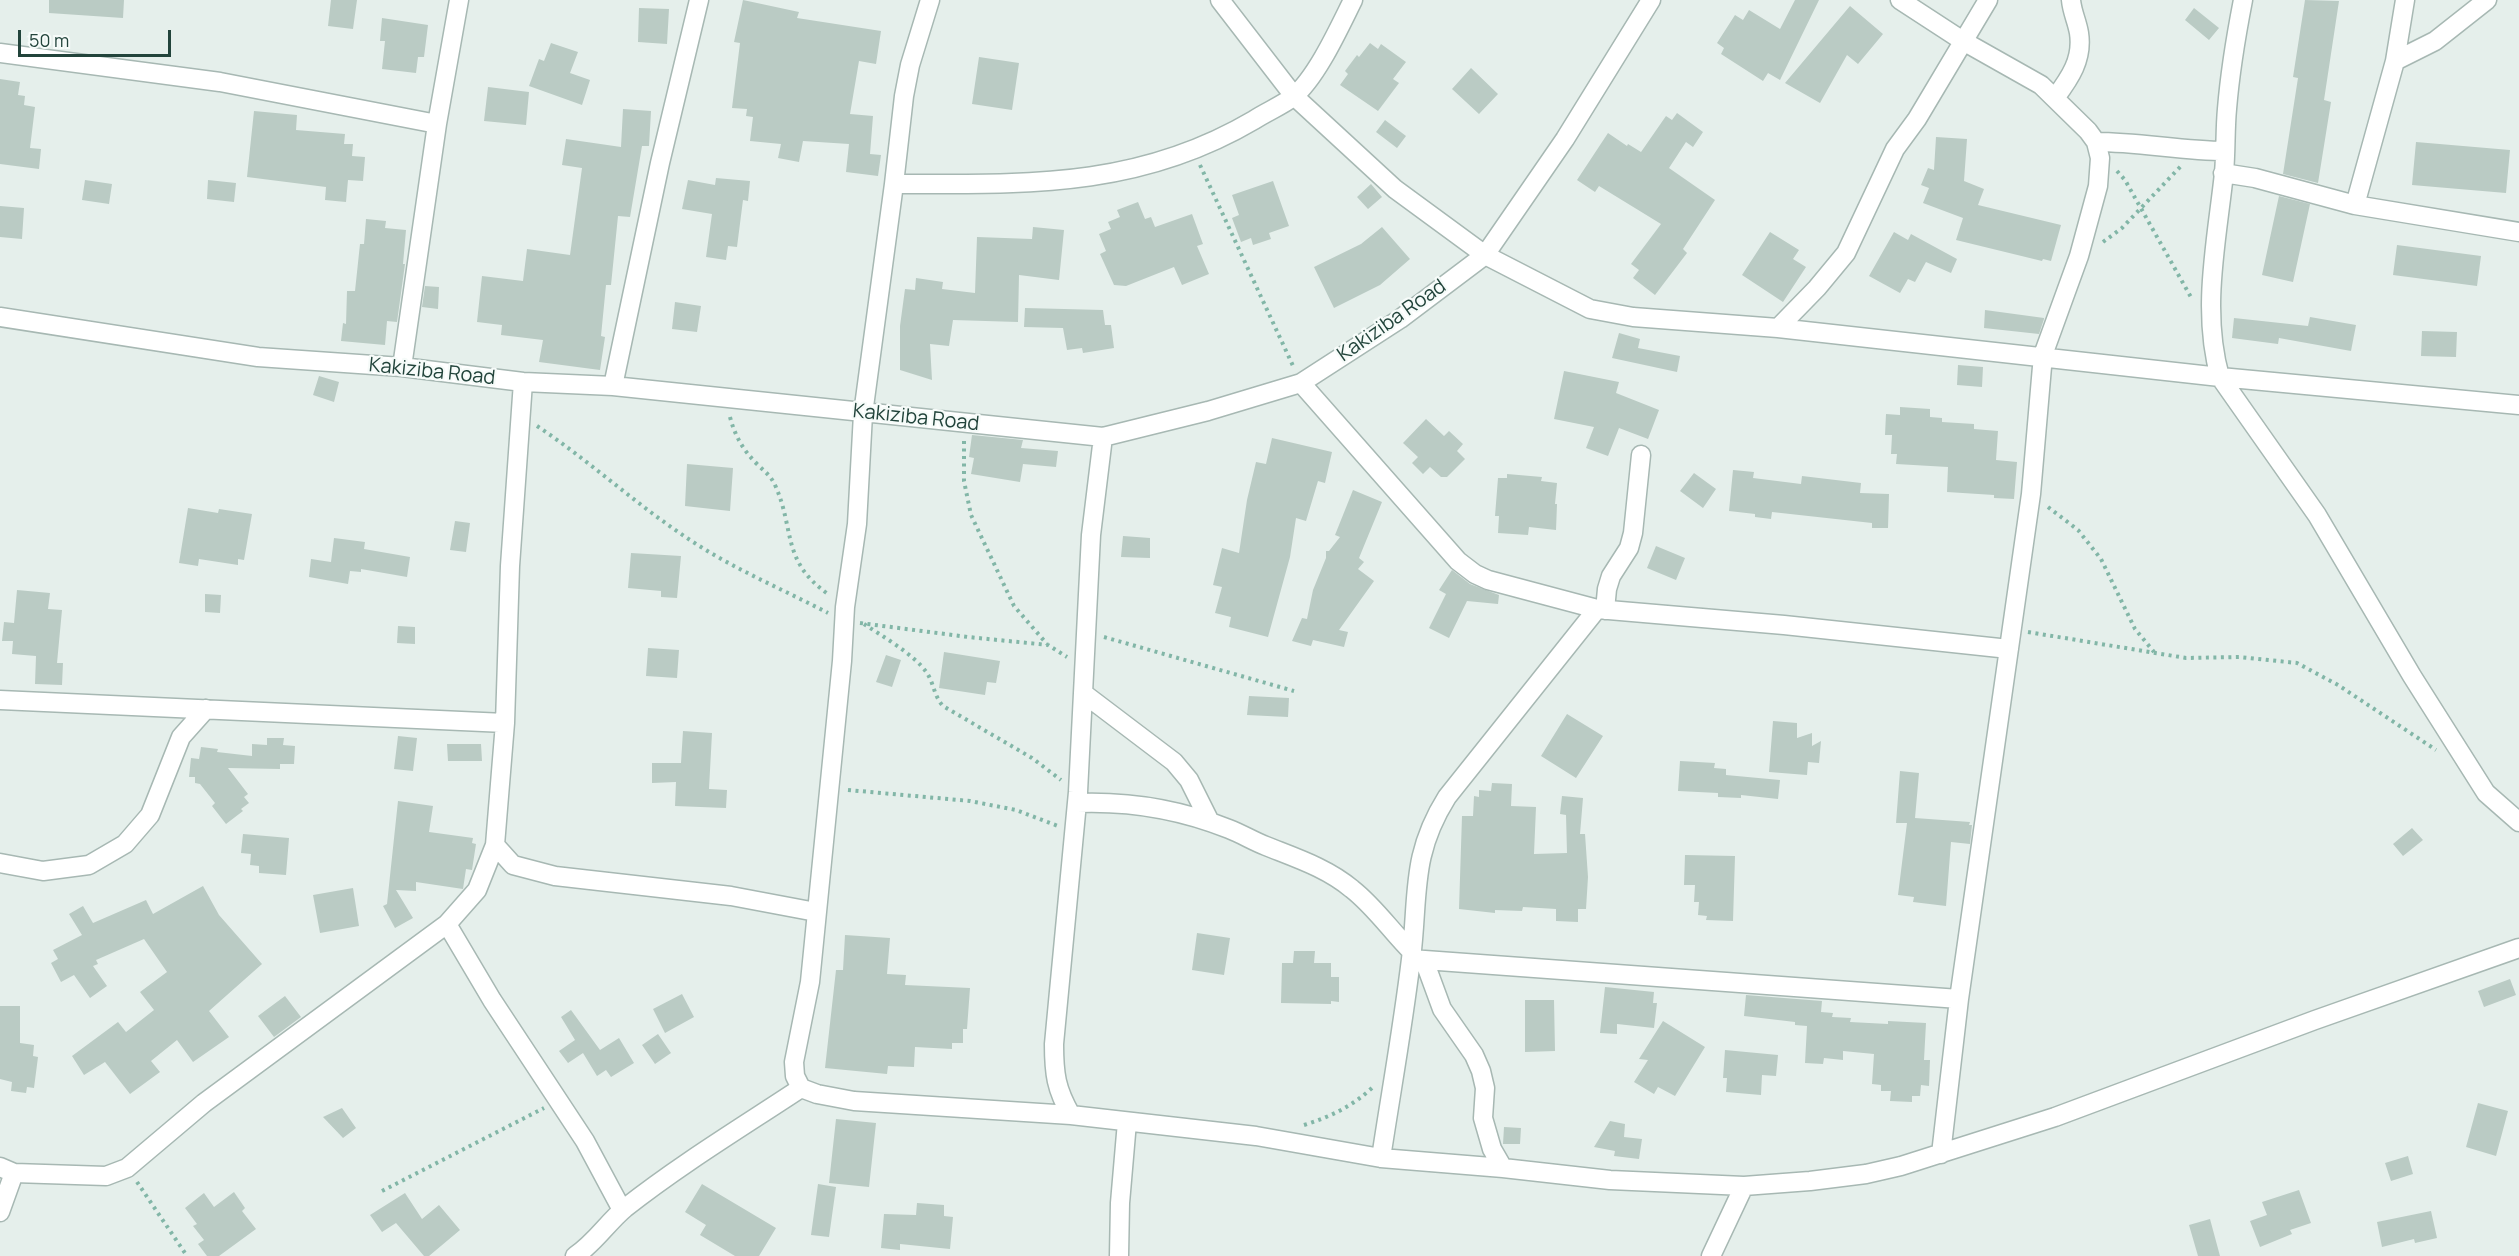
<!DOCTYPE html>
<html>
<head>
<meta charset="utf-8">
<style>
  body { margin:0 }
  #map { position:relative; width:2519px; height:1256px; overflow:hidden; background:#e5efeb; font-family:Manrope,sans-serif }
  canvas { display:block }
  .scale { position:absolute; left:18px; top:30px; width:153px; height:27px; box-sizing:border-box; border:3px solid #22443b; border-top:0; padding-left:8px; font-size:18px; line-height:21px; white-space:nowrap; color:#22443b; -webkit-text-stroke:4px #f6fbf9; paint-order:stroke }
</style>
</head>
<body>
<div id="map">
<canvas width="2519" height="1256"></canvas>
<div class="scale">50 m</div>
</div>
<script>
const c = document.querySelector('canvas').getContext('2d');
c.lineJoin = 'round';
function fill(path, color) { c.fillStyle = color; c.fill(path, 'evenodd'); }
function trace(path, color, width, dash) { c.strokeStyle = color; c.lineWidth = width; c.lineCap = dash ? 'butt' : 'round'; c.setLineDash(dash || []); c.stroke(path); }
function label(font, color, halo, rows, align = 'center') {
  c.font = font + ' Manrope,sans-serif'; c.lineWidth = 4.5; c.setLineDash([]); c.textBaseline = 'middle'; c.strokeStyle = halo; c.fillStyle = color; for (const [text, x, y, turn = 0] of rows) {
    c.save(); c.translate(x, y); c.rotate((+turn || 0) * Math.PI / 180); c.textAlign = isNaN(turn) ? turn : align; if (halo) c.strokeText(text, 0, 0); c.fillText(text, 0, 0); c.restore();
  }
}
const building = new Path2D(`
  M49,0h75l-1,18 -74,-5z
  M331,0h26l-4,29 -25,-3z
  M743,0l56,12 -2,6 84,13 -5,33 -17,-3 -9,53 23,2 -3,38 11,1 -3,21 -32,-4 3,-28 -46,-3 -4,21 -21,-4 3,-14 -31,-3 3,-24 -7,-1 1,-7 -15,-1 8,-65 -6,-1z
  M1795,0h24l-39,80 -12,-7 -5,8 -42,-27 3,-6 -7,-5 18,-28 8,5 6,-10 31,19z
  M2305,0l34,1 -15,99 7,2 -13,81 -35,-9 15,-96 -5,-1z
  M1850,6l33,28 -25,30 -11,-9 -27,48 -35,-20z
  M639,8l30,1 -2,35 -29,-2z
  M2194,8l25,20 -10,12 -24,-20z
  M382,18l46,7 -4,32h-6l-2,16 -34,-4 3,-28h-5z
  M551,43l27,9 -8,21 20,7 -8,25 -53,-19 10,-27 5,2z
  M1370,43l8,6 3,-5 25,18 -13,17 6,4 -21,28 -38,-26 8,-11 -3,-3 12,-16 2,2z
  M979,57l40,6 -7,47 -40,-6z
  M1471,68l27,26 -19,20 -27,-25z
  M0,79l20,3 -2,13 7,1 -1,9 11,2 -5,41 11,1 -2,20 -39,-5z
  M488,87l41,5 -3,33 -42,-4z
  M623,109l28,2 -2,35h-7l-12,71 -12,-1 -7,69h-5l-5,51 4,1 -5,33 -61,-8 4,-22 -42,-5 1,-10 -25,-3 5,-46 41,5 4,-32 43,6 12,-87 -20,-3 4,-26 55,8z
  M254,111l43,4 -1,15 49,4 -1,10h9l-1,12 13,1 -2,24 -15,-1 -2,22 -21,-2 1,-13 -79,-10z
  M1677,113l26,19 -10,15 -7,-5 -17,26 46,32 -32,49 4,4 -32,42 -22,-17 6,-8 -8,-6 30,-40 -62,-38 -4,6 -18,-12 31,-47 19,13 1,-2 13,8 25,-36 6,4z
  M1385,120l21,16 -9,12 -21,-16z
  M1936,137l31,2 -3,42 20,8 -6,16 83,20 -10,36 -8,-2 -1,2 -86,-21 7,-22 -40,-15 6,-15 -8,-3 7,-17 6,2z
  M2416,142l94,8 -4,43 -94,-8z
  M716,178l34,3 -2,20 -5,-1 -6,47 -9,-1 -2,14 -20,-3 6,-43 -30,-5 6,-29 27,5z
  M85,180l27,4 -3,20 -27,-4z
  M208,180l28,3 -2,19 -27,-3z
  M1273,181l16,45 -20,7 2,6 -18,6 -2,-7 -10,4 -9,-24 7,-3 -7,-20z
  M1371,184l11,13 -14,12 -11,-12z
  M2279,196l31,8 -17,78 -31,-7z
  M1138,202l7,17 6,-2 4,10 37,-13 11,30 -6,2 12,28 -27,11 -8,-18 -48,19 -12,-1 -14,-31 6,-3 -7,-17 12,-5 -3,-7 12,-5 -3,-7z
  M0,206l24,2 -2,31 -22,-2z
  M366,219l20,2 -1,7 21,2 -3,34h2l-8,58 -10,-1 -2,24 -44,-4 2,-18 3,1 1,-33h8l5,-47h4z
  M1033,227l31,3 -5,50 -40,-5 -1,47 -65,-2 -4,26 -19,-2 2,36 -32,-10v-44l5,-37 10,1 1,-12 27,4 -1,7 33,4 2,-56 55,2z
  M1382,227l28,32 -30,26 -46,23 -20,-41 47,-23z
  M1770,232l29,18 -6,9 13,8 -23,35 -41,-27z
  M1894,232l14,8 3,-6 46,25 -6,14 -25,-11 -11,20 -7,-3 -8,14 -31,-17z
  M2397,245l84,11 -4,30 -84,-11z
  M425,286l14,1 -1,22 -16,-2z
  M675,302l26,4 -4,26 -25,-3z
  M1025,308l78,2 2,15h6l3,23 -31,5 -1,-5 -15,2 -4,-22 -39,-1z
  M1985,310l59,8v1l-5,15 -55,-6z
  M2310,317l46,8 -5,26 -72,-13 -1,6 -46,-6 2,-20 74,8z
  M2422,331l35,1 -1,25 -35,-1z
  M1619,333l21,6 -2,9 42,8 -3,16 -65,-14z
  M1958,365l25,2 -1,20 -25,-2z
  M1564,371l55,11 -3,11 43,17 -11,29 -29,-11 -11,28 -22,-8 8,-21 -40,-8z
  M319,376l20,6 -5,20 -21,-7z
  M1900,407l30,2v8l12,1v4l32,2v5l24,2 -2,29 21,2 -3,37 -20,-1v-3l-47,-3 1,-25 -52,-3 1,-10h-6l1,-19h-7l1,-21 14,1z
  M1426,419l18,17 5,-5 14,13 -6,7 8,8 -18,18h-6l-11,-10 -7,7 -11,-11 6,-6 -15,-14z
  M972,435l51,5 -2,8 37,3 -2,16 -33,-3 -3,18 -49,-8 3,-16 -5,-1z
  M1272,438l60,14 -7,31 -7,-2 -12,40 -10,-3 -6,39 -22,80 -39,-10 2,-10 -16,-4 7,-26 -9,-2 9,-37 17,5 8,-53 9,-38 10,2z
  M687,464l46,4 -3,43 -45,-5z
  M1733,470l21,2 -1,6 48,6 1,-8 59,7 -1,10 29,1 -1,34h-16v-5l-100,-11 -1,7 -16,-2v-3l-26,-3z
  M1694,473l22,16 -13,19 -23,-17z
  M1507,474l35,3 -1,4 16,2 -2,21h2l-1,26 -27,-3 -1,8 -30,-2 1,-17h-4l3,-38h9z
  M1353,490l29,12 -23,56 5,4 -6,7 16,12 -35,49 9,2 -4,15 -31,-7 -2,6 -19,-5 10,-23 5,1 6,-29 13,-32v-7h3l11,-14 -5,-2z
  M188,508l30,5 1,-4 33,5 -8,46 -6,-1v6l-39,-6 -1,7 -19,-3z
  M455,521l15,2 -4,29 -16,-2z
  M1123,536l27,2v20l-29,-1z
  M334,538l31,4 -1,7 46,8 -3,20 -46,-8v3l-11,-1 -2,13 -39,-7 2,-18 20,3z
  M1656,546l29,12 -9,22 -29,-12z
  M631,553l50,3 -4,42 -16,-1v-6l-33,-3z
  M1452,570l18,14 29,11 -1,9 -31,-3 -18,37 -20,-10 17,-34 -7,-4z
  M17,590l33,3 -2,16 14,1 -5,53h6l-1,22 -27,-1 1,-28 -24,-2 1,-13h-11l2,-19 10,1z
  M205,594l16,1 -1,18 -15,-1z
  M398,626l17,1v17l-18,-1z
  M648,648l31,2 -2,28 -31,-2z
  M944,652l56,9 -4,22 -9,-1 -2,13 -46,-7z
  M886,655l15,5 -9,27 -16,-5z
  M1249,696l40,2 -1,19 -41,-2z
  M1567,714l36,22 -27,42 -35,-22z
  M1773,721l24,2v15l15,-5v13l9,-5 -2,22 -11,-1 -1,13 -38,-3z
  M683,731l29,2 -3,56 18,1 -1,18 -51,-2 1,-24 -24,1v-20h29z
  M398,736l19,2 -4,33 -19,-2z
  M267,738h17l-1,7 12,1 -1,18h-14v5l-52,-1 20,26 -4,3 5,6 -8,6 2,2 -17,13 -14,-18 3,-3 -15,-19 -5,-1v-6h-6l2,-19 8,1 2,-12 17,2 -1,3 35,4v-12l15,1z
  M447,744h34l1,17h-34z
  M1680,761l35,2 -1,5 12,1v6l54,5 -2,19 -37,-4v3l-23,-1v-4l-40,-2z
  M1900,771l19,2 -4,45 55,4 -1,3h3l-2,19 -19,-2 -5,64 -33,-4 1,-5 -16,-2 9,-72h-11z
  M1492,783l20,1 -1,22 25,1 -2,47 33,-1 -1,-38 -6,-1 2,-18 21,2 -3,36h5l3,43 -2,32h-8v13l-22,-1v-12l-33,-2 -1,4 -27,-1v3l-36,-4 3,-93h11l1,-20 5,1v-7l12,1z
  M398,801l35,5 -4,26 44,6 -1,5 4,1 -4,26 -6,-1 -3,20 -47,-7v9l-20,-1 17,28 -18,10 -12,-22 4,-2z
  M2412,828l11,12 -20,16 -10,-12z
  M243,834l46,4 -3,37 -27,-2v-7l-9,-1 1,-11 -10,-1z
  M1685,855l50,1 -2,65 -27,-1 1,-4 -9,-1 1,-13h-5l1,-17h-11z
  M203,886l16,29 43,49 -53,47 20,26 -36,25 -16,-22 -26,21 9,11 -30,22 -25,-32 -21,13 -12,-19 46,-34 8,10 28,-22 -14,-18 27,-20 -23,-33 -48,21 2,4 -5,2 14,20 -17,12 -16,-23 -13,7 -10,-19 7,-4 -5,-9 29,-15 -13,-21 14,-8 10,17 53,-23 7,14z
  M353,888l6,38 -39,7 -7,-38z
  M1197,933l33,5 -6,37 -32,-5z
  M845,935l45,3 -3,36 19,1 -1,10 65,3 -3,41h-4v14h-11v6l-37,-2 -1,20 -26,-1 -1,8 -62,-6 11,-98h7z
  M1294,951h21l-1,12h17v14h8v25l-8,-1v3l-50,-1 1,-40h11z
  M2510,979l6,16 -32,12 -6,-16z
  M1605,987l49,5 -1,11h4l-3,25 -37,-4v10l-17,-1z
  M682,994l12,23 -29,16 -12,-24z
  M1746,995l76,6 -1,11 12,1 -1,4 19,1 -1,4 38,2v-3l38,2 -2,37h6l-1,26 -8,-1 -1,11h-8v6l-22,-1 1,-10h-10v-6l-9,-1 2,-30 -31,-3v9l-19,-2 -1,6 -18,-1 2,-37 -12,-1v-3l-51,-6z
  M285,996l16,21 -27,20 -16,-21z
  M1525,1000h29l1,51 -30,1z
  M0,1006h20v37l14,2 -1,11 5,1 -4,31 -7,-1 -1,6 -15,-2 1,-9 -12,-3z
  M571,1010l29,40 19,-12 15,25 -23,14 -5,-7 -9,6 -14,-23 -15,10 -9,-12 16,-11 -14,-23z
  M1663,1021l42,26 -30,49 -17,-9 -4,7 -20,-12 14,-22 -9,-1z
  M658,1034l13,19 -16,11 -13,-19z
  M1725,1050l53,5 -2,21 -14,-1 -1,20 -35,-3 1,-14h-4z
  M2478,1103l30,8 -12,45 -30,-9z
  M342,1108l14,20 -13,10 -20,-21z
  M836,1119l40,4 -7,64 -40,-4z
  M1610,1121l15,3 -1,13 18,2 -3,20 -25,-3 1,-5 -21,-4z
  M1504,1127l17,1 -1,16h-17z
  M2408,1156l5,18 -22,7 -6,-18z
  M702,1184l74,44 -17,28h-24l-35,-21 6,-10 -21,-13z
  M818,1184l18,3 -7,50 -18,-2z
  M2299,1190l12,33 -21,7 2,4 -32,13 -10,-26 17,-6 -5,-13z
  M234,1192l11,16 -3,3 14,18 -37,27h-12l-9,-12 6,-4 -11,-14 4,-2 -12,-16 19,-15 10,14z
  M405,1193l17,26 17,-14 21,25 -31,26h-5l-28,-33 -14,9 -12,-17z
  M917,1203l27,2v11l9,1 -3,32 -50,-5v6l-19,-2 3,-34 32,1z
  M2431,1211l6,27 -22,5 -1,-4 -32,8 -5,-25z
  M2210,1219l10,37h-22l-9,-31z`);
const path = new Path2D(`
  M1200,165l94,203
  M2117,171l8,9 67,119
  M2103,242l19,-14 59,-62
  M730,417c5,19 13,33 27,47 7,7 14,12 18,21 20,44 6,76 53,109
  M537,426c57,38 106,85 164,121 40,25 85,44 127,66
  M964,441v40l7,34 43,91 33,38
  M2048,507l30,23 23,29 34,70 19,23
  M860,623l108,14 80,8 19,12
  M864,624c18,12 51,31 63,49 7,11 7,23 16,33l89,52 29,22
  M2028,632l158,26 53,-1 58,6 41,22 98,65
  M1104,637l190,54
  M848,790l122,11 46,9 42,16
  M1304,1125c26,-8 49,-19 69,-38
  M137,1182l50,74
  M382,1191l162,-83`);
const minor = new Path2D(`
  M930,0l-20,65 -6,31 -10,88 -31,230 -6,110 -12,83 -3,54 -32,321 -16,80 1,14 6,12 16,6 37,7 217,14 185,21 125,22 122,10 107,12 134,6 66,-5 56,-7 35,-8 154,-49 260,-97 204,-72
  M1220,0l74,96 101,93 90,66 105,54 43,8 145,11 442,49 299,28
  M1900,0l63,41 78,44 47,46 8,11 4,16 -2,28 -19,70 -36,99 -12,139 -72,505 -18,155
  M2243,0c-7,36 -13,72 -16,109 -2,21 -1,42 -3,64 -7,67 -23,138 -4,204l97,138 95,161 74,117 33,29
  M0,53l220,29 217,42
  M2395,61l40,-20 52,-41
  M2055,98c15,-20 28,-39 24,-65 -2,-12 -7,-21 -8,-33
  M2096,142c44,0 86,9 129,9
  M2223,173l32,5 100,27 164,27
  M894,184c131,0 243,5 360,-64 12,-8 27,-14 39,-23 24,-20 46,-69 60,-97
  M2355,205l40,-144 10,-61
  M0,317l258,40 144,10 121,15 90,4 490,51 105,-26 93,-28 99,-64 85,-64 80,-116 86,-139
  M1778,328l39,-40 29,-35 49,-104 22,-30 71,-119
  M402,367l35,-243 22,-124
  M1301,383l157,178 17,13 13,6 109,29 187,16 225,24
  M613,386l47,-223 39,-163
  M1605,610l2,-21 4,-13 18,-28 4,-15 8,-78
  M1083,693l91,69 15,18 21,42
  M0,700l505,23
  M1077,803c53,-2 102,6 152,26 13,5 24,12 37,17 30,12 61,22 86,43 23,18 39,42 60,63
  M495,845l18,20 42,11 176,20 85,16
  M0,863l43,8 46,-6 36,-21 25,-29 31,-78 25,-28
  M447,924l45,76 93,141 37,69
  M1411,959l548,40
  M1424,960l18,49 32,46 7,16 4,17 -2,30 9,31 11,19
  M1071,1115c-15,-26 -17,-41 -17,-71l24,-252 13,-257 12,-98
  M1381,1158c10,-66 22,-132 30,-199 8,-64 -1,-103 36,-162l150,-188
  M0,1167l14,6 92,3 21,-8 77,-65 243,-179 30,-34 18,-45 10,-122 5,-157 13,-184
  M0,1212l14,-39
  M575,1256c20,-13 32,-33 50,-48 56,-44 117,-81 176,-120
  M1119,1256l1,-53 7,-81
  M1711,1256l33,-70`);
const streetNames = [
  ["Kakiziba Road",1392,321,-35],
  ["Kakiziba Road",432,372,6],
  ["Kakiziba Road",916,418,6]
];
fill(building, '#bacbc4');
trace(minor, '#a7b8b3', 21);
trace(path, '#82b6a7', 4, [3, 4.5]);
trace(minor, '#fff', 18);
label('20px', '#22443b', '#f6fbf9', streetNames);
</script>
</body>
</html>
